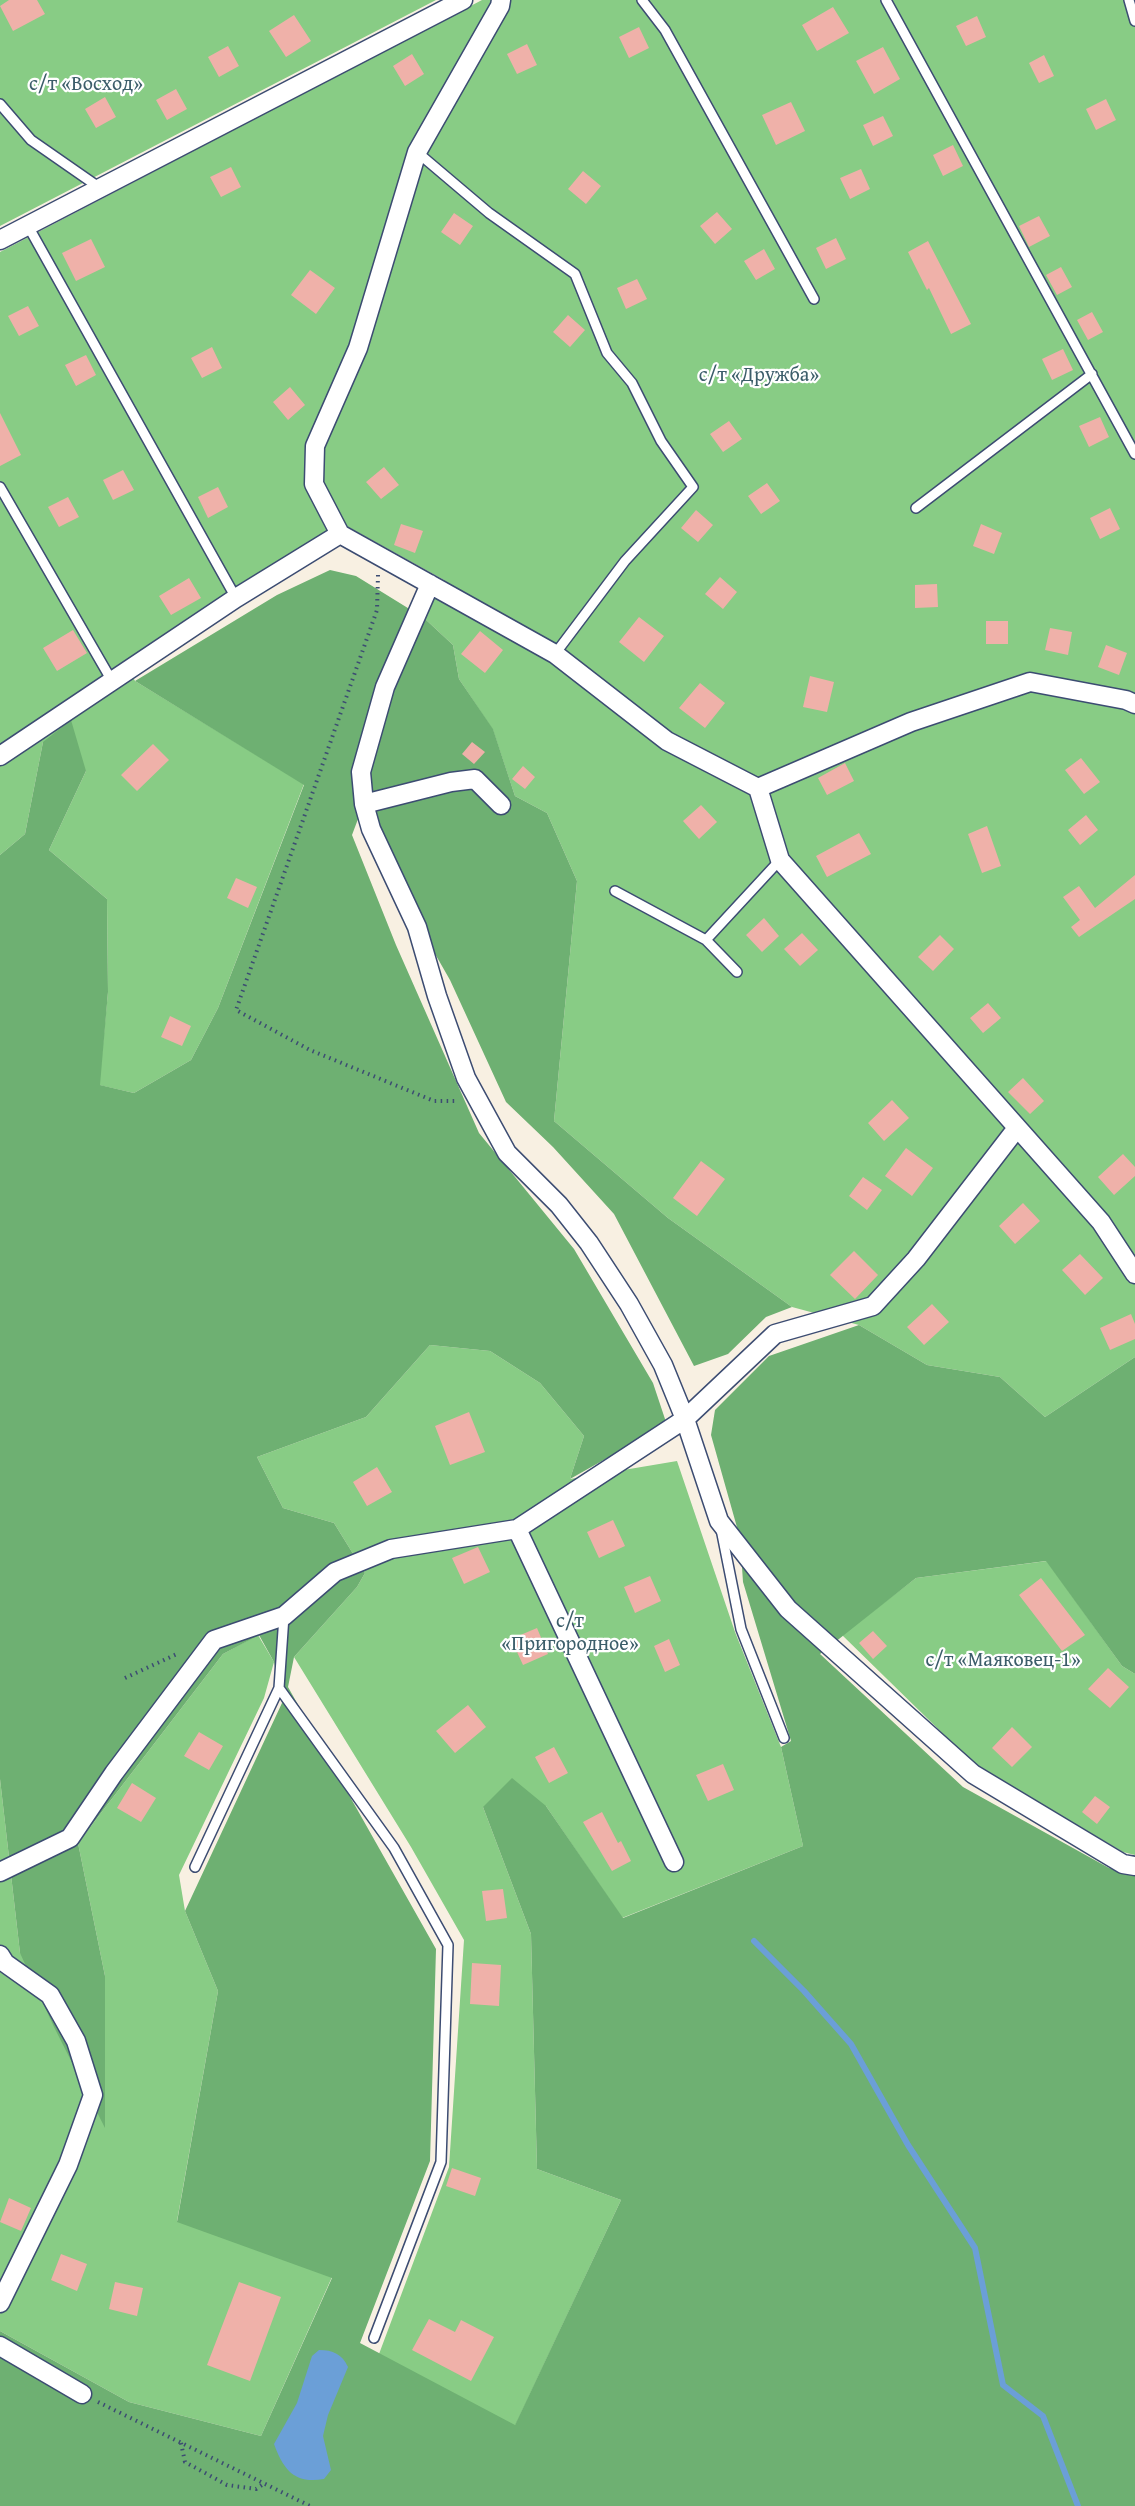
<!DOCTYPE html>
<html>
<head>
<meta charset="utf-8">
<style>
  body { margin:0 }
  canvas { display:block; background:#f8f0e2 }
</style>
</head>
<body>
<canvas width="1135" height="2506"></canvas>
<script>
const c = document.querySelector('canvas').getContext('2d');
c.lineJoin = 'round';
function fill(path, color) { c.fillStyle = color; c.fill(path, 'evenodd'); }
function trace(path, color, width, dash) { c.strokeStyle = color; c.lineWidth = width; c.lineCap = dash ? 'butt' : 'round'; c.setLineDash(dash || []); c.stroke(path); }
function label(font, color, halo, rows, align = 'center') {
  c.font = font + ' "Gentium Book Plus",serif'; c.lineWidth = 4.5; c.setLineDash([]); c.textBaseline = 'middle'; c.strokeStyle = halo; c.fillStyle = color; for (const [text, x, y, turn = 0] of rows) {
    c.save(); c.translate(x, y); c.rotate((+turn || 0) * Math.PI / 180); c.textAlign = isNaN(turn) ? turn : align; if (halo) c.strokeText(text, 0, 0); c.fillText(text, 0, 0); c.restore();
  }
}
const green = new Path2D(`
  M0,0h436l-436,226z
  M482,0h653v1357l-90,60 -45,-40 -73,-12 -68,-40 -67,-18 -124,-89 -114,-97 23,-240 -30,-68 -32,-17 -22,-66 -34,-51 -6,-34 -29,-27 20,-38 -101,-56 -218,138 10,19 169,103 -86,224 -27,52 -57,33 -35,-8 9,-93 -1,-93 -58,-49 37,-79 -43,-29 -18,92 -25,21v-603z
  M430,1345l60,6 50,32 44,53 -14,43 107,-18 58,171 46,115 22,99 -181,72 -76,-112 -63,1 48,127 6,235 84,31 -106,226 -136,-72 70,-187 15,-227 -53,-93 -117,-190 63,-70 8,-14 -31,-50 -51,-15 -26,-51 109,-40z
  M1047,1561l75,105 13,8v181l-12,-3 -147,-86 -134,-131 74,-57z
  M258,1635l16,27 -10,36 -85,177 6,36 33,80 -41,230 155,56 -71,159 -132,-34 -129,-71v-552l20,174 85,23 -27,-133 145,-189z`);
const forest = new Path2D(`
  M330,570l26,6 68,42 29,27 6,34 34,50 22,67 32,17 30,68 -23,240 114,97 124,89 -26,10 -38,37 -34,12 -80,-152 -61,-67 -47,-45 -56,-122 -92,-161 -6,16 44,110 83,188 95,116 79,134 13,39 -11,9 -85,48 14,-43 -44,-53 -50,-32 -60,-6 -64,72 -109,40 26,51 51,15 31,50 -8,14 -63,70 -6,30 148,262 -6,212 -70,182 155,82 106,-225 -84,-31 -6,-235 -48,-127 29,-29 34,28 77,112 180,-72 -22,-99 10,-6 -48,-159 -3,-44 -29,-103 4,-25 54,-54 90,-31 68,40 73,12 45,40 90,-60v317l-13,-8 -76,-105 -130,17 -96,76 143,133 146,81 26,6v632h-1135v-175l129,71 132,34 71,-158 -155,-56 41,-231 -33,-80 97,-208 -8,-41 -15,-27 -36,19 -145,189 27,133v152l-51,-101 -34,-74 -20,-174v-924l25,-21 18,-92 28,-22 15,51 -37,79 58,49 1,93 -8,93 34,8 57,-33 27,-52 86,-223 -169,-104 142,-86z`);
const water = new Path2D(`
  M319,2350c14,0 23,4 29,17l-20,48 -5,21 8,34 -7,9c-29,5 -40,-8 -50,-35l23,-41 15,-47z`);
const stream = new Path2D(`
  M754,1941l50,50 47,53 57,101 67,103 28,137 40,31 35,90`);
const building = new Path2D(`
  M9,0h28l8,14 -32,17 -13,-25z
  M833,7l16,26 -32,18 -15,-26z
  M294,15l17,26 -25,16 -17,-26z
  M977,16l9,21 -20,9 -10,-20z
  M639,27l10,21 -20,10 -10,-21z
  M527,44l10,21 -20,9 -10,-20z
  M228,46l11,20 -20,11 -11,-20z
  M883,47l17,32 -26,15 -18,-33z
  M412,54l12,20 -19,12 -12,-20z
  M1044,55l10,21 -15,7 -10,-20z
  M176,89l11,20 -20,11 -11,-20z
  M105,97l11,20 -20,11 -11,-19z
  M1106,99l10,21 -20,10 -10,-21z
  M791,102l14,29 -29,14 -14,-30z
  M883,116l10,20 -20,10 -10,-21z
  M953,145l10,21 -20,10 -10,-21z
  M231,167l10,20 -20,10 -11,-20z
  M861,169l9,20 -20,10 -10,-21z
  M583,171l18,15 -15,18 -18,-15z
  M717,212l15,17 -17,15 -15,-18z
  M454,213l19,13 -13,19 -19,-13z
  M1039,216l11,20 -21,11 -10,-21z
  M836,238l10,21 -20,10 -10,-21z
  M91,239l14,28 -29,14 -14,-28z
  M928,241l43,83 -20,10 -22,-46 -2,2 -19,-38z
  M764,249l11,20 -19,11 -12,-19z
  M1061,267l11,20 -15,8 -11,-20z
  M310,270l25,18 -19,26 -25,-19z
  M637,279l10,20 -21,10 -9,-21z
  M28,306l11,20 -20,10 -11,-20z
  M1092,312l11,20 -15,8 -11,-20z
  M568,315l17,15 -15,17 -17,-15z
  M212,347l10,21 -20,10 -11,-20z
  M1063,349l10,21 -21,10 -10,-21z
  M86,355l10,20 -20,11 -11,-21z
  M290,387l15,18 -17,15 -15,-18z
  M0,413l21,42 -21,11z
  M1100,417l9,20 -20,10 -10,-21z
  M729,421l13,18 -19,13 -13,-18z
  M384,467l15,18 -18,14 -15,-17z
  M123,470l11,20 -21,10 -10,-20z
  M767,483l13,18 -19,13 -13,-18z
  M218,487l10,20 -20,11 -10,-21z
  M68,497l11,20 -20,10 -11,-20z
  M1110,508l10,21 -20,10 -10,-21z
  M696,510l17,15 -15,17 -17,-14z
  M401,524l22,7 -8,22 -21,-8z
  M981,524l21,9 -8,21 -21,-8z
  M720,577l17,15 -14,17 -18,-15z
  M189,578l12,20 -30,17 -12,-19z
  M937,584l1,23 -23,1v-23z
  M639,617l25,19 -20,26 -25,-20z
  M986,621h22v23h-22z
  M1050,628l22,4 -4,23 -23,-5z
  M73,630l14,23 -30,18 -14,-23z
  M480,631l23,19 -18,23 -24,-19z
  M1106,645l21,8 -8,22 -21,-8z
  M810,676l24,6 -7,30 -24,-5z
  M700,683l25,20 -20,25 -26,-20z
  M472,742l13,10 -11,12 -12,-10z
  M153,744l16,16 -32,31 -16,-16z
  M1081,758l19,24 -16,12 -19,-24z
  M845,763l9,18 -27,14 -9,-17z
  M523,766l12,11 -10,12 -13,-10z
  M701,805l16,17 -18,17 -16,-18z
  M1086,815l12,15 -18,15 -12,-15z
  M987,826l14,40 -19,7 -14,-39z
  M859,833l12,21 -44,23 -11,-21z
  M1135,875v24l-56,38 -8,-10 9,-7 -17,-23 16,-11 16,22z
  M236,878l21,9 -9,21 -21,-10z
  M764,918l15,18 -17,16 -16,-17z
  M802,933l16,17 -18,16 -16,-17z
  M940,935l14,14 -21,22 -15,-14z
  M988,1003l13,15 -18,15 -13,-15z
  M170,1016l21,10 -9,20 -21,-9z
  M1023,1078l21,23 -14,13 -22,-22z
  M892,1100l17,18 -25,23 -16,-18z
  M906,1148l27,20 -21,28 -27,-20z
  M1123,1154l12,13v9l-21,19 -16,-18z
  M701,1161l24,18 -28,37 -24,-18z
  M863,1177l19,13 -15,20 -18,-14z
  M1023,1203l17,18 -25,23 -16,-18z
  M854,1251l24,24 -23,24 -25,-24z
  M1080,1254l23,24 -18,17 -23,-25z
  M932,1304l17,18 -25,23 -17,-18z
  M1131,1314l4,10v15l-25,11 -10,-22z
  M469,1412l16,40 -35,13 -15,-39z
  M377,1467l15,25 -25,14 -14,-24z
  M613,1520l12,26 -26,12 -12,-26z
  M478,1547l12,25 -26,12 -12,-26z
  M650,1576l11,25 -26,12 -11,-26z
  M1041,1578l44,57 -23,16 -43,-56z
  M537,1628l11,26 -25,11 -12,-26z
  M873,1631l14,15 -14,13 -14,-16z
  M669,1639l11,26 -15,7 -11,-26z
  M1108,1668l21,19 -19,21 -22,-19z
  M468,1705l18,22 -31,26 -19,-22z
  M1012,1727l20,20 -20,20 -20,-19z
  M199,1732l24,14 -14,24 -25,-14z
  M554,1747l14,26 -19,10 -14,-26z
  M723,1764l11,26 -26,11 -12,-26z
  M132,1783l24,15 -15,24 -24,-14z
  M1095,1796l15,11 -13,17 -15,-12z
  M602,1812l16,31 3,-2 10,20 -19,10 -29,-49z
  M503,1889l4,29 -21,3 -4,-30z
  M472,1963l29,2 -2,41 -29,-2z
  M452,2168l29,10 -6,18 -29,-10z
  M9,2198l22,10 -10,23 -21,-9z
  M61,2254l26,10 -10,27 -26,-11z
  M115,2282l28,6 -6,28 -28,-7z
  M239,2282l42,15 -31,84 -43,-16z
  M429,2319l26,13 6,-12 33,17 -23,44 -59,-31z`);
const path = new Path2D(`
  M378,575l-1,35 -141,400 74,40 124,51h24
  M125,1678l54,-25
  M98,2402l212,104
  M181,2443l4,19 42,23 29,4 9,-6`);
const service = new Path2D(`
  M642,0l23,30 149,269
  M886,0l249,454
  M1129,0l6,21
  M0,104l31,36 69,48
  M417,152l72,61 86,61 32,79 25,30 29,58 32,46 -68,74 -70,93
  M28,226l208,372
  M0,487l112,194
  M916,508l176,-134
  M615,891l91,49
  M737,972l-31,-32 74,-80
  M721,1529l20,100 43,109
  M279,1688l115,160 54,97 -7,217 -67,176
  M195,1867l84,-179 5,-72`);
const minor = new Path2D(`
  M501,0l-1,6 -83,146 -59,196 -43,98 -1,38 26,50 215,120 112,87 91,47 22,72 321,362 34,52
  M0,240l463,-240
  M430,584l-45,103 -24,85 3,32 7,25 46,98 20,69 29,82 41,75 52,52 30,38 40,61 34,61 22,54 34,102 69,88 185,165 150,90 12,2
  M0,756l236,-158 104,-64
  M758,788l153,-66 119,-40 96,18 9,4
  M364,804l87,-22 24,-3 26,26
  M517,1529l157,333
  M0,1872l70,-34 44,-65 100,-133 70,-24 51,-44 56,-23 126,-20 168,-110 90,-85 98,-28 43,-47 101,-131
  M0,1955l5,8 45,32 26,46 17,54 -25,70 -68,138
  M0,2346l82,48`);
const parkNames = [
  ["с/т «Восход»",86,85],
  ["с/т «Дружба»",759,376],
  ["с/т",570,1622],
  ["«Пригородное»",570,1645],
  ["с/т «Маяковец-1»",1003,1661]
];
fill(green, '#88cc85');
fill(forest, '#6eb072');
fill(water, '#6b9fd7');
trace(stream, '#6b9fd7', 6);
fill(building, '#efb1a9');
trace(service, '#3c4c72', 12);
trace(minor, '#3c4c72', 21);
trace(path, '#3c4c72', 4, [1.5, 4.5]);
trace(service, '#fff', 9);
trace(minor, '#fff', 18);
label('20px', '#3c5e6a', '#fff', parkNames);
</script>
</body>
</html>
